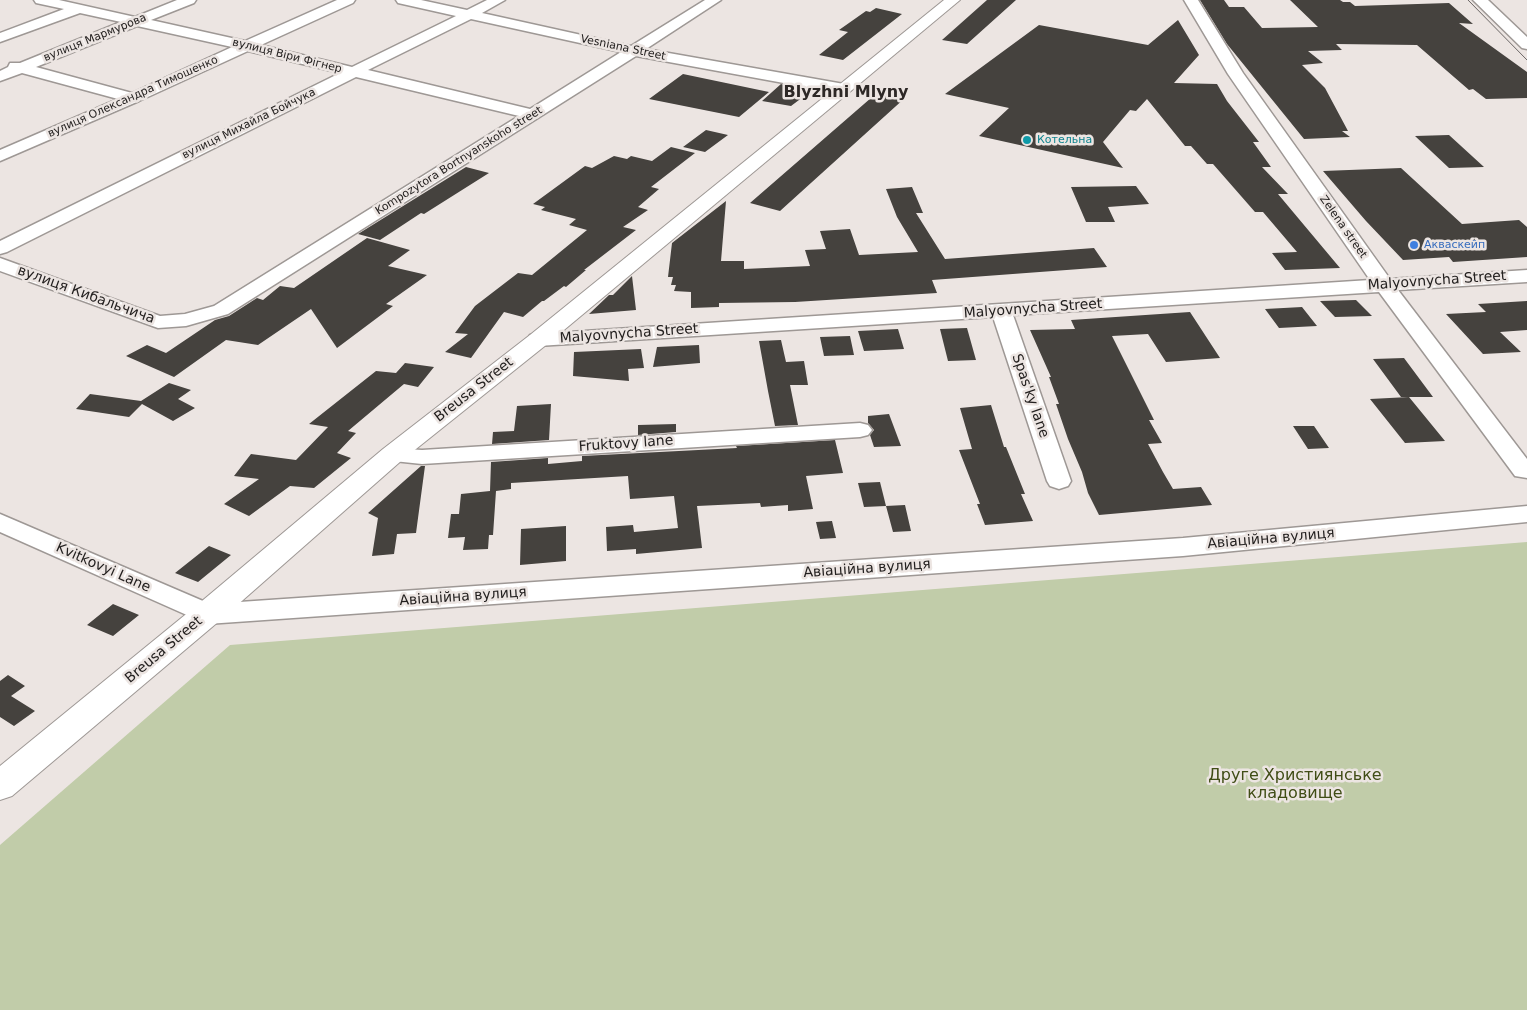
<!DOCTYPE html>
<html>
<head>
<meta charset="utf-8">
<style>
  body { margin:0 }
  canvas { display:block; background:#ece5e2 }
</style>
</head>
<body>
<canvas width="1527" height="1010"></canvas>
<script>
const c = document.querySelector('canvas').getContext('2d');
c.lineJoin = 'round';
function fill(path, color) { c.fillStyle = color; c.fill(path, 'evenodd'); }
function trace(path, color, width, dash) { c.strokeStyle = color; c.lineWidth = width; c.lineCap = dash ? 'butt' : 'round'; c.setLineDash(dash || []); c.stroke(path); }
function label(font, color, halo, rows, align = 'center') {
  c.font = font + ' "DejaVu Sans",sans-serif'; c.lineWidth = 5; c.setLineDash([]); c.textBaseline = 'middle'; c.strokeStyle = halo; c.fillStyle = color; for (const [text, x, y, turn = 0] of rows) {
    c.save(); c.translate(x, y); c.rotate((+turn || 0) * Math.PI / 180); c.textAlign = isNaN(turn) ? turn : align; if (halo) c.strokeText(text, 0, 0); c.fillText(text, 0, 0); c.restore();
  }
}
const green = new Path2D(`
  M1527,542v468h-1527v-165l230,-200z`);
const building = new Path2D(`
  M987,0h29l-49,44 -25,-4z
  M1200,0h24l5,7h15l18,21 56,-1 -28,-27h50l3,2h7l5,4 94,-3 24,21 -14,-1 68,49v26l-41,1 -13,-10 -4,1 -52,-45 -81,-1 6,6 -34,1 15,12 -21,2 23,23 23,43h-6l8,6 -46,2 -77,-95z
  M876,8l26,6 -59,46 -24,-5 29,-23 -9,-2 27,-19 4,1z
  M1178,20l21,35 -25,28 43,1 10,17 32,41h-6l18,25h-9l26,27h-10l62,74 -55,2 -13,-17 25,-1 -34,-40h-8l-42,-48h-6l-16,-18h-6l-38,-47 -11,12 -6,-1 -27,32 20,26 -144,-32 30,-28 -64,-14 94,-69 109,20z
  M683,74l86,18 -30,25 -90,-18z
  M781,84l9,2 13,11 -12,9 -29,-5z
  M879,91l27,6 -126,114 -30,-8z
  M706,130l22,5 -23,17 -22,-5z
  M1449,135l35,32 -35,1 -34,-32z
  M671,147l24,6 -44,34 8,2 -21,18 10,3 -25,17 13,3 -52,40h2l-20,17 -2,-1 -20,15h-2l-19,16 -19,-5 -33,46 -26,-6 23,-18 -13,-1 20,-27 43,-33 14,2 55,-45 -18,-5 7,-6 -35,-9 4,-3 -12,-3 52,-38 7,2 22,-12 13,3 4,-3 21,5z
  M466,167l23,6 -65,41 -3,-1 -41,27 -22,-6z
  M1401,168l61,56 57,-4 8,7v30l-74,5 -4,-5 -46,3 -37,-39 -43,-50z
  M1136,186l13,18 -41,3 7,15h-29l-15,-35z
  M912,187l11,26h-7l29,46 149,-11 13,19 -175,13 5,13 -142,9 -76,1v4l-28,1v-16l-17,-1 2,-6h-5l2,-8h-5l4,-34 54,-42 -5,60h23v8l66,-3 -5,-16 21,-1 -6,-18 30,-2 9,26 59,-3 -21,-35 -11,-28z
  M367,238l43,12 -22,16 39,9 -41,29 7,2 -56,42 -26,-39 -53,36 -32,-5 -52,37 -48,-21 21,-11 19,8 49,-33 14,-4 28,-18 6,2 17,-14 14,2z
  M632,276l4,34 -47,4 20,-19h4z
  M1356,300l16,16 -37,1 -15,-16z
  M1527,301v29l-27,2 21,20 -38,2 -37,-40 40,-2 -8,-8z
  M1302,307l15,19 -38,2 -14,-19z
  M1190,312l30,46 -54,4 -18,-28 -36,2 42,84h-5l13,23 -14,1 15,28 10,17 28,-2 11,18 -113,10 -11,-22 -6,-21 -14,-33 -12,-35h3l-10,-27h2l-21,-47 45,-1 -4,-9z
  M967,328l9,32 -28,1 -8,-32z
  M898,329l6,20 -40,2 -6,-20z
  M850,336l4,19 -30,1 -4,-19z
  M781,340l5,22 18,-1 4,24h-18l8,40 -23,1 -7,-35 -9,-50z
  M699,345l1,18 -47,4 4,-20z
  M641,349l3,19 -16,1 1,12 -56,-5 1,-24z
  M1404,358l29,39h-32l-28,-38z
  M405,363l29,4 -16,20 -14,-3 -56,47 8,2 -19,20 14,5 -37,30 -24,-2 -41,30 -25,-12 35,-25 -25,-3 17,-22 45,6 32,-33 -19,-3 67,-53 20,2z
  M169,383l22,7 -13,9 17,9 -22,13 -31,-17 -13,13 -53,-8 14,-15 51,7z
  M1409,397l36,44 -40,2 -35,-44z
  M551,404l-2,36 -57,4 1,-12 21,-1 3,-25z
  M991,405l13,42h2l19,47h-4l12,27 -48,4 -8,-21h3l-21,-54 13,-1 -12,-41z
  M889,414l12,32 -27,1 -4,-12 4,-5 -6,-7v-7z
  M676,424v8l-38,3v-10z
  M1293,426h21l15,22 -21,1z
  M835,440l8,33 -37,3 7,33 -25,2v-6l-27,2 -1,-4 -63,3 5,42 -66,6v-5l-29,2 -1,-24 27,-2 1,7 44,-4 -4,-32 -44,3 -2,-23 -117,7v6l-15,2 -3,44h-4l-1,14 -25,1 2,-13 -17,1 3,-24h8l2,-20 29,-3 1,-29 57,-4v6l34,-3v-5l155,-8 -1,-2z
  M421,466h4l-9,67 -19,1 -3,20 -22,2 6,-38 -10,-5z
  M880,482l6,24 -22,1 -6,-24z
  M905,505l6,26 -18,1 -7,-26z
  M832,521l4,17 -16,1 -4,-17z
  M566,526v35l-46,4 1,-36z
  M209,546l22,9 -33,27 -23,-9z
  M113,604l26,11 -26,21 -26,-11z
  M8,675l17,11 -14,10 24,15 -21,15 -14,-9v-36z`);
const minor = new Path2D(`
  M34,0h25l76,17 42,-17h19l-2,3 -43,17 94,21 92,-41h18l-2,3 -92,42 91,22 104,-51 -58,-13 -2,-3h25l46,10 20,-10h18l-23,13 149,33 74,-46h16l-75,49 198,35 5,2 3,3 -3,3 -5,2 -208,-38 -408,258 -42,12 -28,2 -158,-57v-13l160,58 25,-2 29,-8 305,-190 -163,-39 -349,175 -7,2v-13l340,-168 -92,-22 -109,50 -139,60v-11l118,-51 -96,-26 -22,8v-10l8,-4 2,-4h10l101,-41 -41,-9 -80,29v-9l64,-24 -28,-6zM471,19l150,33 -91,57 -162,-39zM137,26l95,21 -100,46 -96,-26z
  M1184,0h14l45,73 147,206 137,-9v12l-129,8 129,169v19l-12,-2 -136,-184 -366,23 58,166 -3,5 -9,3 -9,-3 -3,-5 -54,-164 -455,29 -8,-1 -3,-5 3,-5 8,-1 832,-54 -142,-206z
  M1473,0h15l39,37v12l-5,-1z
  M860,423l8,2 4,5 -4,5 -8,2 -438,27 -38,-4 -4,-5 4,-5 8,-2 30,2z
  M1527,506v16l-344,34 -976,68 -207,-92v-18l210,90 973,-66z`);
const tertiary = new Path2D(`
  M944,0h16l-414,345 -145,116 -183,161 -206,174 -12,4v-34l196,-160 187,-157 147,-114z`);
const tram = new Path2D(`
  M1468,0l59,60`);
const markers = [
  [1027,140,5,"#0f9aa8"],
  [1414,245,5,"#3f7fe0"]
];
const farStreetnames = [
  ["вулиця Мармурова",95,38,-22],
  ["Vesniana Street",623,48,12],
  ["вулиця Віри Фігнер",287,56,14],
  ["вулиця Олександра Тимошенко",133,97,-24],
  ["вулиця Михайла Бойчука",249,124,-26],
  ["Kompozytora Bortnyanskoho street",459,161,-32],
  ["Zelena street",1343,227,55]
];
const farCulturenames = [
  ["Котельна",1037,140]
];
const farShopnames = [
  ["Акваскейп",1424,245]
];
const streetNames = [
  ["Malyovnycha Street",1437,281,-4],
  ["вулиця Кибальчича",86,295,20],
  ["Malyovnycha Street",1033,309,-4],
  ["Malyovnycha Street",629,334,-4],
  ["Breusa Street",474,390,-38],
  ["Spas'ky lane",1030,396,71],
  ["Fruktovy lane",626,444,-4],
  ["Авіаційна вулиця",1271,539,-5],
  ["Kvitkovyi Lane",103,568,24],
  ["Авіаційна вулиця",867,569,-4],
  ["Авіаційна вулиця",463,597,-4],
  ["Breusa Street",164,650,-40]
];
const farDistrictnames = [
  ["Blyzhni Mlyny",846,93]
];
const nearParknames = [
  ["Друге Християнське",1295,776],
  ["кладовище",1295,794]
];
fill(green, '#c1cca9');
fill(building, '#45423e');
trace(minor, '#9e9895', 3);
trace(tertiary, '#9e9895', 2);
fill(minor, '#fff');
fill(tertiary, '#fff');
trace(tram, '#6b6665', 1);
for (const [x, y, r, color] of markers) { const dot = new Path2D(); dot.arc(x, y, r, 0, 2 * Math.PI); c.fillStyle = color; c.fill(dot); trace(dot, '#ece5e2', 2); }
label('11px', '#242120', '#ece5e2', farStreetnames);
label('11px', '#0d838f', '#ece5e2', farCulturenames, 'left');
label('11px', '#366cbe', '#ece5e2', farShopnames, 'left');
label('14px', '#242120', '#ece5e2', streetNames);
label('bold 16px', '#2d2826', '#ece5e2', farDistrictnames);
label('16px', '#404d16', '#ece5e2', nearParknames);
</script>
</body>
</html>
